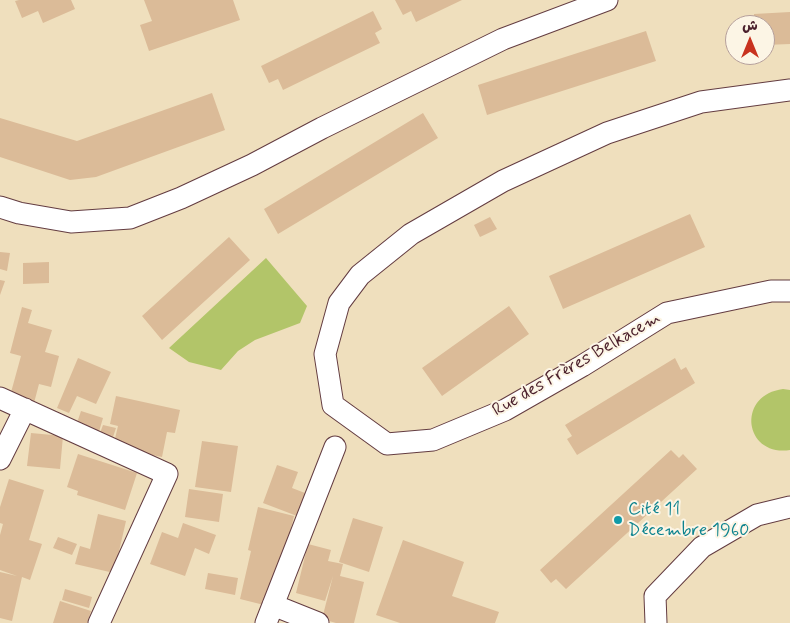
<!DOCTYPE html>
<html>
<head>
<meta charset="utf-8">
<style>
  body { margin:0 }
  #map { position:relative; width:790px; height:623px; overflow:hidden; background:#efdfbd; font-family:Mynerve,"Playpen Sans Arabic",sans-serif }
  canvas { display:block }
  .north { position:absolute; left:725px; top:15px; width:50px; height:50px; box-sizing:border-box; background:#fcf5e5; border:1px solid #b59f9b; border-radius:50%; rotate:0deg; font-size:14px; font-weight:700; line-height:20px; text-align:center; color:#4a1f2b }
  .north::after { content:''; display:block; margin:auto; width:18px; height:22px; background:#c8321e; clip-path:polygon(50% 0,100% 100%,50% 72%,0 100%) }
</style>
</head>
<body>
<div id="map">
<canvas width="790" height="623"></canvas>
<div class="north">ش</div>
</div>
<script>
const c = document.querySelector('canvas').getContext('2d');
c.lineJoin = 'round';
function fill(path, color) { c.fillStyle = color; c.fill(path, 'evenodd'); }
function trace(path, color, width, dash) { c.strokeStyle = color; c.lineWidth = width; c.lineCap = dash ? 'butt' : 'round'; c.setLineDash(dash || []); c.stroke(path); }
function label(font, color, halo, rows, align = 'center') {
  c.font = font + ' Mynerve,sans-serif'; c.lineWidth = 4; c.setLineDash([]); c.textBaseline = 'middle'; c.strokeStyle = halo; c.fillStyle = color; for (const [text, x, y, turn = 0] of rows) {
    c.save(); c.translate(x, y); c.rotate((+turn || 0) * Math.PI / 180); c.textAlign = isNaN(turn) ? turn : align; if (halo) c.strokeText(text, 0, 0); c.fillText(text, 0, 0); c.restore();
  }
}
const green = new Path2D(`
  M266,258l41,48 -7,17 -45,17 -17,11 -17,19 -32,-8 -20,-14z
  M783,389l7,1v60c-46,7 -54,-55 -7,-61z`);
const building = new Path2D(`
  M19,0h52l4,9 -32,14 -5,-12 -16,7 -7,-17z
  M144,0h89l7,20 -91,31 -9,-26 12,-4z
  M395,0h67l-46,22 -5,-11 -8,4z
  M373,11l9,18 -7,4 5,10 -97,47 -5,-11 -9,4 -8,-17z
  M790,12v32l-25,1v-20h-11v-11z
  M646,31l10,30 -169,54 -9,-30z
  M212,93l13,37 -129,47 -26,3 -70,-23v-39l77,23z
  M423,113l15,25 -160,96 -14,-25z
  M690,214l15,33 -142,62 -14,-33z
  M490,217l7,12 -17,8 -6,-12z
  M229,237l21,23 -88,80 -20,-24z
  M0,252l10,1 -3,18 -7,-2z
  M49,262v21l-26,1v-21z
  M0,280l5,1 -5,14z
  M509,306l20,28 -87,62 -20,-28z
  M22,307l10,3 -4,13 24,7 -7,22 14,4 -8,31 -12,-3 -5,19 -24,-7 11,-40 -11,-3z
  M78,358l33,14 -15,32 -19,-8 -8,17 -12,-5z
  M675,358l6,12 5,-3 9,16 -118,72 -10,-16 5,-3 -7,-11z
  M116,396l64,14 -5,23 -8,-1 -5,25 -49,-10 5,-21 -8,-2z
  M81,411l22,7 -5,17 -23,-6z
  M103,425l13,3 -3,9 -13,-4z
  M31,433l32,3 -3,33 -33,-3z
  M202,441l36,5 -7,46 -36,-5z
  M671,450l8,8 4,-4 14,15 -131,120 -10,-10 -5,4 -11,-13z
  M78,454l59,19 -12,37 -48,-15 1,-4 -11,-4z
  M277,465l21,7 -6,16 13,5 -8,23 -34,-13z
  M9,479l35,11 -15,50 13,4 -12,36 -8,-3 -10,44 -12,-3v-46l17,4 -17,-6v-35l3,-11 -3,-1v-16z
  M189,489l34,5 -4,28 -34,-5z
  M258,507l36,9 -22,91 -32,-8 11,-48 -3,-1z
  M98,514l28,7 -12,52 -39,-9 5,-18 10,3z
  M353,518l30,9 -14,45 -30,-10z
  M183,523l33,12 -7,19 -14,-6 -10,28 -35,-12 12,-32 16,6z
  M58,537l19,7 -5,11 -19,-7z
  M403,540l61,22 -12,34 47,16 -4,11h-95l-24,-8z
  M308,544l23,6 -3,11 15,3 -3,12 24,6 -10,41h-18l-14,-4 11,-43 -8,25 -29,-8z
  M208,573l30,5 -3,17 -30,-6z
  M65,589l27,8 -3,11 -27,-8z
  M60,601l31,10 -4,12h-34z`);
const minor = new Path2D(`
  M790,90l-89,12 -94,31 -104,48 -92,53 -51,41 -21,28 -14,51 8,51 54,39 46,-4 72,-30 77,-44 85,-53 104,-22h19
  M0,207l19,6 52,9 59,-4 51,-20 71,-33 70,-37 181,-89 104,-39
  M0,398l167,76 -68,149
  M0,459l25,-50
  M273,605l45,18
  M266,623l69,-176
  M656,623l-1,-27 47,-49 55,-32 33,-8`);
const markers = [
  [618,520,5,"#0f9aa8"]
];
const streetNames = [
  ["Rue des Frères Belkacem",577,365,-30]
];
const cultureNames = [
  ["Cité 11",628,510],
  ["Décembre 1960",628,531]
];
fill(green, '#b2c569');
fill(building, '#dbbb98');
trace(minor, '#633c41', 23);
trace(minor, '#fff', 21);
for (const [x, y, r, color] of markers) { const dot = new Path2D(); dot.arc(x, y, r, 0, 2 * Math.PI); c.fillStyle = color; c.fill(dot); trace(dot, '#fcf5e5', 2); }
label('18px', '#4a1f2b', '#fcf5e5', streetNames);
label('18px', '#0d838f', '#fcf5e5', cultureNames, 'left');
</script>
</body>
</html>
